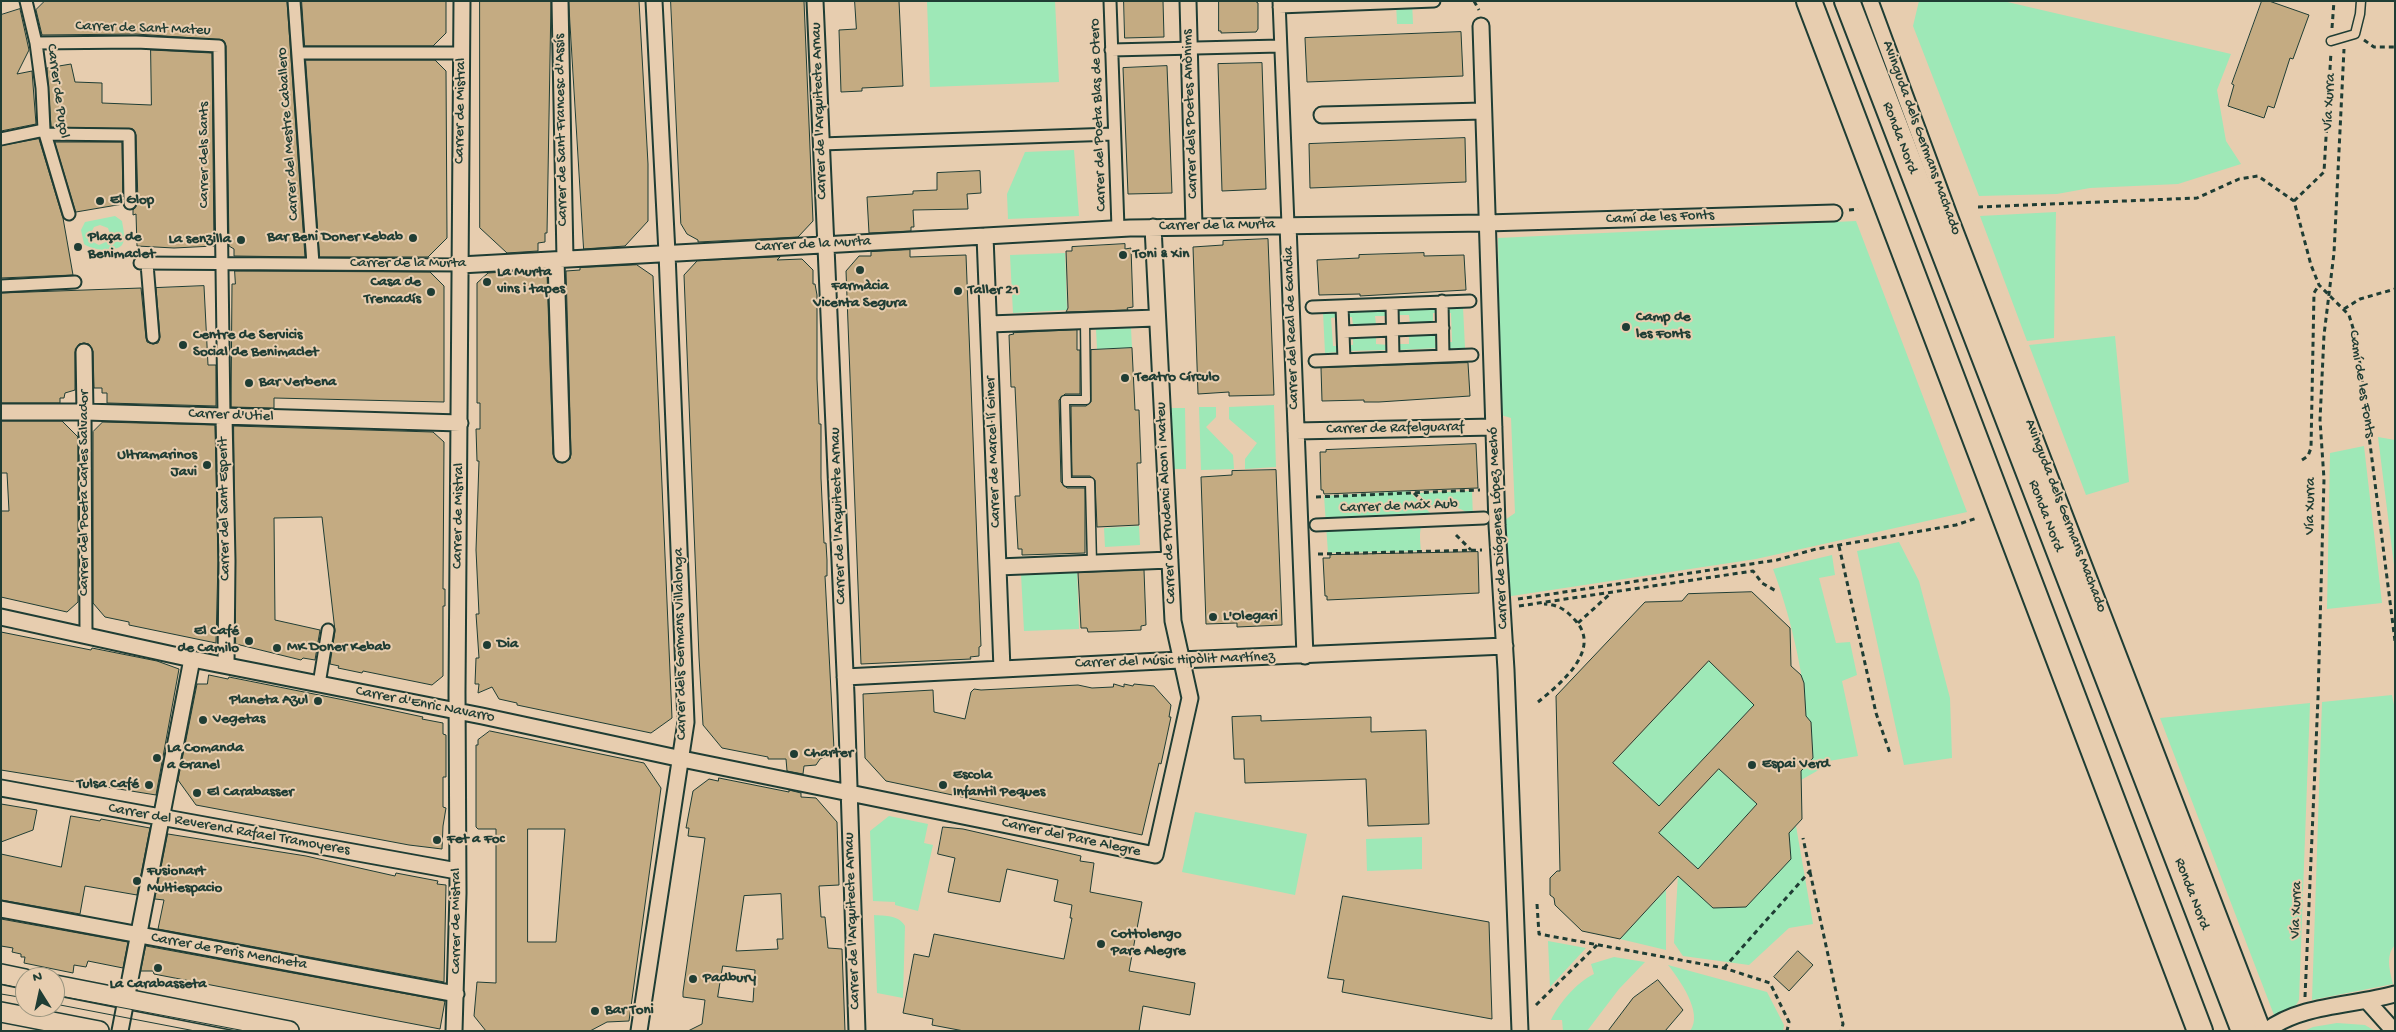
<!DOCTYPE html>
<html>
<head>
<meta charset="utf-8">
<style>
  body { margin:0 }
  #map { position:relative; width:2396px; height:1032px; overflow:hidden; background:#e7cdaf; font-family:"Gochi Hand",sans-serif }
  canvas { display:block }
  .frame { position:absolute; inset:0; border:2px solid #1f3d34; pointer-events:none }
  .north { position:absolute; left:15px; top:967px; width:50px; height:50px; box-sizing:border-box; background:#e7cdaf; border:1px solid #97937e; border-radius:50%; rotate:350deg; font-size:14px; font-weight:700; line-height:20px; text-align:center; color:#1f3d34 }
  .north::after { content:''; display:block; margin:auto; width:18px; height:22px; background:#1f3d34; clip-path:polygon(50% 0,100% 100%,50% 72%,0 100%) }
</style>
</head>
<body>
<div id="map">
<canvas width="2396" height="1032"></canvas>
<div class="frame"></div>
<div class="north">N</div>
</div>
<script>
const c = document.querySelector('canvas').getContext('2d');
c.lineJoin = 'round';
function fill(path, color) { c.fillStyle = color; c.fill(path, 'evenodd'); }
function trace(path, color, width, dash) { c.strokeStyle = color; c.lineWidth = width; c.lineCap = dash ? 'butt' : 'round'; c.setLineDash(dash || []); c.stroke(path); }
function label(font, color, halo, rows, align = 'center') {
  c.font = font + ' "Gochi Hand",sans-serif'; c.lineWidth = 4; c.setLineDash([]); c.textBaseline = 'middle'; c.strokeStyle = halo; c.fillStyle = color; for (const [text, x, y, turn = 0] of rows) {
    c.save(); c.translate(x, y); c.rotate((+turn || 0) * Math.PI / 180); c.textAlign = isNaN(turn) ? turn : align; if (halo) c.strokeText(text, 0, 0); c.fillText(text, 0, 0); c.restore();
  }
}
const green = new Path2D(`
  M927,1h128l4,81 -129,5z
  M1396,1h16l1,23h-16z
  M1919,1h84l228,53 -14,36 9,51 15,23 -63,20 -88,4 -33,6 -78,2 -66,-170z
  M1074,150l5,66 -71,3 -1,-25 18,-42z
  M2056,212l-2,126 -27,3 -47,-125z
  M115,216l7,5c1,7 4,18 0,24 -7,8 -31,5 -38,-1l-3,-14 4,-8zM100,225l8,3 2,6 -2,7 -9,4 -6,-3 -2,-9 3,-6z
  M1856,221l111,291 -211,47 -251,38v-77l10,-7 -4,-95 -10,-3 -3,-177z
  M1065,253l2,57 -54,3 -3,-58z
  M1445,307h18l2,41 -19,1v-7h6l-1,-29h-6z
  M1397,308h41v5h-5v10h-23l-1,-8h-13z
  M1387,309l1,7h-13l1,8 -23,1 -1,-8h-4l-1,-5z
  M1323,312h15v5l-7,1 2,28h6v6l-14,1z
  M1131,328l1,20 -35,1 -1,-20z
  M1409,335h26v9h5v4l-43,2v-6h12z
  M1376,336v8l13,1v5l-42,1v-6h6v-8z
  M2115,336l14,146 -43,13 -57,-150z
  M1274,405l2,62 -31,2v-10l12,-16 -28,-24v-12z
  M1199,407h17v10l-10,10 27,28 1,14 -33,1z
  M1171,408h14l1,61h-13z
  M2378,437l17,3v133z
  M2364,446l18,157 -55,6 3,-156z
  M1409,491l22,23c-14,10 -11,22 -10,37l-93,2 -4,-57z
  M1472,491l1,27c-10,-11 -25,-15 -39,-8l-16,-17z
  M1139,526l1,19 -35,2 -1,-19z
  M1899,542l20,39 31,117 2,60 -48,7 -47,-214z
  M1832,555l3,20 -16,3 17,65 14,-1 7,33 -15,6 16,75 -35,6 1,5 -23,13v-9l12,-13 -2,-36 -5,-5c-2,-46 -17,-105 -33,-148z
  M1077,572l2,57 -55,2 -3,-57z
  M1709,661l45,44 -95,101 -46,-43z
  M2392,695l3,14v236c-10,11 -5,26 -2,39l-81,16 10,-298z
  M2310,703l-11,297 -3,5 -22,10 -114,-297z
  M1719,769l38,35 -59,65 -39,-36z
  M1195,812l112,22 -12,61 -113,-23z
  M889,816l39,8 -4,19 9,2 -15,66 -23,-6v-3l-22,-1 -3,-70z
  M1796,826l17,98 -24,4 -40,37 -66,-9 -9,-13 4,-68 35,33 33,-1 45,-48 -2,-26z
  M1422,837v32l-55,2 -1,-32z
  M1666,890v60l-46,-11z
  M874,915c11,1 25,0 31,11l-2,72 -26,-5z
  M1548,941l38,7 -36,39z
  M1614,957l31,5 -26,27 -32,42h-24l-1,-11h-11c9,-18 25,-37 43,-46l-3,-10z
  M1668,965l99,27 17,33 -1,6h-93c14,-18 -11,-52 -22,-66z
  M2337,1023l28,2 10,6h-71l9,-4z`);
const building = new Path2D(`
  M45,1h242l18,256 -71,-1v-7l-5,-3 -3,-200 -3,-6 -87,-6 -94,1 -6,-25z
  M302,1h144v32l-13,13h-128z
  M480,1h71l-4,232h-2v9l-7,1v8l-31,2 -27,-25z
  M569,1h70l9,163v57l-23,25 -41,3z
  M671,1h133l9,220 -15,16 -100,5v-2l-11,-6 -6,-10z
  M855,1h44l4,85 -41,2v3l-21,1 -2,-62 17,-1z
  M1124,1h39l1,36 -39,1z
  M1219,1h36l3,2v26l-2,3 -35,1v-2h-2z
  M2262,1h7l40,14 -16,44 -3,-1 -16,50 -6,-2 -4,12 -36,-12 6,-21 -2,-1z
  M20,9l9,41 -12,24 15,-3 4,53 -35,7v-116z
  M1461,32l2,44 -156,6 -2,-44z
  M151,50l61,3 2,193 -40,2 -37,-2 -1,-32 -3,1v-5l5,-7 -2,-68 -3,-6 -82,-2 -4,-59 24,-4 4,18 27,1v20l49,2z
  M306,60h129l11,11 1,167 -19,19h-108z
  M1262,63l4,126 -44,2 -4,-127z
  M1167,66l5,127 -44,1 -5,-126z
  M1465,138l1,44 -156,6 -1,-44z
  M39,139l24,79 10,57 -72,3v-132z
  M55,142h67l1,62 -47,8z
  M980,171l1,22 -14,1 1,15 -55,1 1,17h-3v4l-42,2 -2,-36 46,-3v-3l24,-1v-17z
  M1268,239l6,156 -45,1v-4l-31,2 -5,-147 30,-2v-4z
  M1125,244v5l6,-1 2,59 -6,1 1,2 -62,2 2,-4 -2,-57h6v-4z
  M910,250v7l56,-2 15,391 -2,1v9l-9,1 1,2 -110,5 -15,-393 13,-15h12v-4z
  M1424,253v3l40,-1 2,35 -106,6v-2l-41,1 -2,-35 42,-2v-3z
  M780,257l-3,3 25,-1 11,11v14h2l2,11v84l2,45h2v54l3,65h2l1,17v16h-2l9,173 -7,3v4l-7,3 -4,6 -12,1 -1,8 -16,-3 -1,-12h-18v-2l-46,-9 -19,-23 -4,-68 -15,-382 13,-14z
  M637,265l16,11 19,442 -21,15 -134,-28v-2l-18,-4 -7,-12 -14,6 1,-9h-4l1,-26h3l-3,-44h3l-3,-64 3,-89h-2l-1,-32h4v-26h-3v-120l11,-10 51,-3v2h8l6,182 4,8 6,1 7,-4 1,-5 -5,-183 14,-1v-2z
  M235,271l195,1 14,14v116l-170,-4v10l-43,-1 1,-123h3z
  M204,286l4,79h8v41l-109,-3v-10h-5v-5h-8l-1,-37 -4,-7 -5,-1 -5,1 -4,8v38l-10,3 -1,5h-4v5h-59v-110l140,-5 5,50 1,4 6,2 5,-1 2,-6 -4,-49z
  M1077,330v20h3v44h-15l-6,6 2,82 6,6h18v65l-63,2v-6h-4l-3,-53h5l-5,-109h-4l-2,-52 5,-1 -1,-1z
  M1132,348l3,62h4l2,53h-4l2,62 -42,2 -2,-47 -5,-4h-18l-1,-70h15l5,-4v-52z
  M1468,363l2,33 -91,6h-15v-2l-42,1 -1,-33z
  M1,421h61l16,16v165l-11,10 -66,-15v-86h8l-2,-38h-6z
  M103,422l112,3 3,136 -2,82 -87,-18v-3l-24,-5 -12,-14v-171z
  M234,426l199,6 11,10 -1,147h2v17h-2v70l-11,9 -69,-14 -1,2 -24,-5 1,-2 -9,-2 5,-33 -13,-114 -48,1 1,102 45,10 -5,30 -12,-2 -2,2 -65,-16z
  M1476,444l2,44 -154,6 -1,-4h-2l-1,-38h6v-2z
  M1276,470l6,155 -45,2v-4l-31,1 -5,-147 31,-2v-4z
  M1478,552l1,41 -152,7v-4h-2l-2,-38h7v-3z
  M1144,570l2,55 -5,1v4l-22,1 -31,1 -1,-4h-6l-3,-55z
  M1752,592l38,36 1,38 10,9 3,8 2,33 5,6 2,36 -12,13 1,48 -13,14 2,26 -45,48 -33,1 -35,-32 -58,63 -38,-8 -27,-26 -1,-7 -4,-3v-17l7,-7h3l-4,-175 89,-94 37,-1 6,-7zM1709,661l45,44 -95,101 -46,-43zM1719,769l38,35 -59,65 -39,-36z
  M1,632l90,18 1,-2 65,13 22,8 -23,126 -155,-25z
  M209,675l19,4 1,-2 115,23 79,17 -1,2 21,4v11l3,1v42h-3v30l3,1 -3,18 -1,23 -33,-4 -213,-40 -18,-25 19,-96h10z
  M1114,684l10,3v-3l9,2 1,-2 20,2 17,19 -2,12h2l-10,47 -2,-1 -17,72 -256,-54 -21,-23 -2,-64 70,-4 1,22 31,7 6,-27 3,-3 7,1 97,-5 14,3 21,-1z
  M1261,716v5l110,-4v15l55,-2 3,94 -61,2 -2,-47 -121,4 -1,-24h-10l-2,-42z
  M490,731l154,32 17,25 -32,233 -22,1 -17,9h-104l-12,-15 3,-34 19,1v-154h-18l-2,-2v-82h2v-5zM528,829h37l-9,113h-28z
  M719,778l70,14v-2l12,3v4l15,1 21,24 2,63 -20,1 2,31h4l3,31 14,1 3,82h-157l14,-7 3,-24 -22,-3v-5l22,-154 -17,-2 1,-8h-3l7,-37 16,-12 9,2zM781,894l2,45h-6l1,10 -42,2 8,-55zM723,966l32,4 -2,32 -35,-5z
  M1,804l36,6 -4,20 -32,12z
  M71,816l29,5 1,-2 49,9 -13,67 -52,-9 -5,28 -79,-14v-46l60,13z
  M943,827l20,2 118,27 -1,5 14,2 -4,29 52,10 -13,69 66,12 -5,32 -47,-9 -4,25h-175l-32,-6 1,-6 -30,-6 11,-59 15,3 5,-23 130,25 8,-41h-2l2,-13 -18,-4 4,-21 -51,-11 -7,33 -52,-10 7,-34 -17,-4z
  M168,834l138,22 89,20 1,-3 42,8 -1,3 9,1 -2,97 -286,-53 6,-29 -9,-1z
  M1343,896l146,26 3,97 -150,-27 2,-12 -16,-2z
  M1,919l127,23 -5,26 -35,-7 -2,6 -12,-2 -1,8 -49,-10 1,-6h-4v-3l-9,-2 1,-4 -12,-2z
  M146,946l299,55 -5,28 -255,-49 -31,-6 -1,-3h-12z
  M1798,951l15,14 -24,26 -15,-14z
  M1658,980l25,30 -18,21h-57l25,-33z`);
const path = new Path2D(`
  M1474,1l5,9
  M2332,28l2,-27
  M2364,40l10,7h21
  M2294,201l30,-29 7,-120
  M1978,207l219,-9 42,-19 19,-3 36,25 17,64 8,20 30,30 8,26 38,300
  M1849,210l9,-1
  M2344,309l16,-10 35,-10
  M2302,460l6,-4 3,-8 3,-155 5,-8
  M1414,493l13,13
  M1316,497l164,-7
  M1456,535l15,15
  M1839,546l37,167 14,40
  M1318,554l164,-4
  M1518,599l259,-39 39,-11 140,-24 21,-7
  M1519,606l234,-35 9,12 14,8
  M1578,623l33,-30
  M1538,702c22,-18 66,-53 36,-83 -8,-9 -17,-15 -30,-15
  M1810,872l33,152 -2,7
  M1537,904l2,30 185,34 46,15 19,39 -2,9
  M1724,968l86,-97 -7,-33
  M2305,997l13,-299 6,-219 -4,-59 4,-85 10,-82 10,-204
  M1536,1005l61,-60`);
const service = new Path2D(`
  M2331,41l24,-7 5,-20 1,-13
  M1085,321l1,79h-21l2,82h23l2,81`);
const pedestrian = new Path2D(`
  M26,1l10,42 6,45 2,42 25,84
  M294,1l19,263
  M1110,1l8,227
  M1279,1l9,224
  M1279,7l155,-6
  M36,43l100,-1 83,4 5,370
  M1111,50l169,-4
  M298,53h164
  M46,134l83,1 1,68
  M1,139l43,-9
  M821,144l293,-10
  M140,263l320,2
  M147,264l6,73
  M1,286l74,-4
  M1442,301l1,55
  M1392,304l1,54
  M1342,306l2,54
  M1312,307l158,-6
  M1343,332l100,-4
  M1315,361l157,-6
  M85,412l1,222
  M1316,525l168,-7
  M319,684l9,-54`);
const minor = new Path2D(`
  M560,1l5,258
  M815,1l31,694 11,336
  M1188,1l6,225
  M1870,1l79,214 314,816
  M1481,26l16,499 9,145 14,361
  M1322,115l161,-4
  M1288,225l17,431
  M985,236l17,433
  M556,260l6,194
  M460,265l670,-37 356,-5 348,-10
  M989,324l167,-6
  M84,352l1,60
  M1,412h84l375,11
  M224,416l3,145 -1,104
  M1296,431l198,-4
  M998,567l172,-7
  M1,617l191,42 290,57 200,43 473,96 35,-157 -17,-77 -20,-394
  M845,677l335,-17 325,-14
  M1,788l456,83
  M1,909l455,85
  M2368,1002l26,29
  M120,1031l72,-372
  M454,1031l4,-138 -1,-201 5,-691
  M639,1031l47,-309 -19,-469 -13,-252
  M2266,1031c35,-27 87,-25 129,-37`);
const tertiary = new Path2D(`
  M1,974l24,5
  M55,985l234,46
  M1,1012l98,19`);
const primary = new Path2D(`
  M1809,1l391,1030
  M1847,1l397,1030`);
const tram = new Path2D(`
  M1,984l24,5
  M1,994l24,4
  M55,995l190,36
  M55,1004l140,27`);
const markers = [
  [100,201,5,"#1f3d34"],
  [413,238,5,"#1f3d34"],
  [241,240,5,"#1f3d34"],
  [78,247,5,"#1f3d34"],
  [1123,255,5,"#1f3d34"],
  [860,270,5,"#1f3d34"],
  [487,282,5,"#1f3d34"],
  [958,291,5,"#1f3d34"],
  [431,292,5,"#1f3d34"],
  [1626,327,5,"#1f3d34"],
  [183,345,5,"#1f3d34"],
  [1125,378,5,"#1f3d34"],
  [249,383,5,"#1f3d34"],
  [207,465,5,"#1f3d34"],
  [1213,617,5,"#1f3d34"],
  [249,641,5,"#1f3d34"],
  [487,645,5,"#1f3d34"],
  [277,648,5,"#1f3d34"],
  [318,701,5,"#1f3d34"],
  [203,720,5,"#1f3d34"],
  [794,754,5,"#1f3d34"],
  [157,758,5,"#1f3d34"],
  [1752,765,5,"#1f3d34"],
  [149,785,5,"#1f3d34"],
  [943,785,5,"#1f3d34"],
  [197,793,5,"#1f3d34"],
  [437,840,5,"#1f3d34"],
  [137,881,5,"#1f3d34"],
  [1101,944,5,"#1f3d34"],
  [158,968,5,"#1f3d34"],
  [693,979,5,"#1f3d34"],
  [595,1011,5,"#1f3d34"]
];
const streetNames = [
  ["Carrer de Sant Mateu",143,29,2],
  ["Carrer de Puçol",57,91,82],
  ["Vía Xurra",2330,102,-87],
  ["Carrer de Mistral",461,111,-89],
  ["Carrer de l'Arquitecte Arnau",820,111,-92],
  ["Carrer dels Poetes Anònims",1191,114,-92],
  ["Carrer del Poeta Blas de Otero",1099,115,-92],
  ["Carrer de Sant Francesc d'Assís",562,130,-91],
  ["Carrer del Mestre Caballero",289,134,-94],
  ["Ronda Nord",1899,138,69],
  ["Avinguda dels Germans Machado",1921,138,70],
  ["Carrer dels Sants",205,155,-90],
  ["Camí de les Fonts",1660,218,-2],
  ["Carrer de la Murta",1217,226,-1],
  ["Carrer de la Murta",813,245,-3],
  ["Carrer de la Murta",408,264],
  ["Carrer del Real de Gandia",1292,328,-92],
  ["Camí de les Fonts",2361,384,81],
  ["Carrer d'Utiel",231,416,2],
  ["Carrer de Rafelguaraf",1395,429,-1],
  ["Carrer de Marcel·lí Giner",994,452,-92],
  ["Carrer del Poeta Carles Salvador",85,493,-90],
  ["Carrer de Prudenci Alcon i Mateu",1167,503,-93],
  ["Vía Xurra",2311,506,-89],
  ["Carrer de Max Aub",1399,507,-2],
  ["Carrer del Sant Esperit",225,509,-91],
  ["Carrer de Mistral",459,516,-89],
  ["Carrer de l'Arquitecte Arnau",839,516,-92],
  ["Ronda Nord",2045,516,69],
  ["Avinguda dels Germans Machado",2065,516,69],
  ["Carrer de Diógenes López Mechó",1499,528,-93],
  ["Carrer dels Germans Villalonga",681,644,-91],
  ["Carrer del Músic Hipòlit Martínez",1175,661,-2],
  ["Carrer d'Enric Navarro",425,705,11],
  ["Carrer del Reverend Rafael Tramoyeres",229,830,10],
  ["Carrer del Pare Alegre",1071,838,12],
  ["Ronda Nord",2191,894,69],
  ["Vía Xurra",2297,910,-88],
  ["Carrer de Mistral",457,921,-90],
  ["Carrer de l'Arquitecte Arnau",853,921,-92],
  ["Carrer de Peris Mencheta",229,952,10]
];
const poiNames = [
  ["El Glop",110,201],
  ["Plaça de",88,238],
  ["Benimaclet",88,255],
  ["Bar Beni Doner Kebab",403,238,"right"],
  ["La senzilla",231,240,"right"],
  ["Toni & Xin",1133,255],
  ["La Murta",497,273],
  ["vins i tapes",497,290],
  ["Casa de",421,283,"right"],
  ["Trencadís",421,300,"right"],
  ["Farmàcia",860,287,"center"],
  ["Vicenta Segura",860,304,"center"],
  ["Taller 21",968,291],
  ["Camp de",1636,318],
  ["les Fonts",1636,335],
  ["Centre de Servicis",193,336],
  ["Social de Benimaclet",193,353],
  ["Teatro Círculo",1135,378],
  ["Bar Verbena",259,383],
  ["Ultramarinos",197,456,"right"],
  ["Javi",197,473,"right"],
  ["L'Olegari",1223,617],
  ["El Café",239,632,"right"],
  ["de Camilo",239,649,"right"],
  ["Dia",497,645],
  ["MK Doner Kebab",287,648],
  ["Planeta Azul",308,701,"right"],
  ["Vegetas",213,720],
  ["La Comanda",167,749],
  ["a Granel",167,766],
  ["Charter",804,754],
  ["Espai Verd",1762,765],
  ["Escola",953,776],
  ["Infantil Peques",953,793],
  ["Tulsa Café",139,785,"right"],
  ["El Carabasser",207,793],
  ["Fet a Foc",447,840],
  ["Fusionart",147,872],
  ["Multiespacio",147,889],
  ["Cottolengo",1111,935],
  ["Pare Alegre",1111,952],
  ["Padbury",703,979],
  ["La Carabasseta",158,985,"center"],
  ["Bar Toni",605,1011]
];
fill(green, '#9ee8b7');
fill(building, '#c4ab82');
trace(building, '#1f3d34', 1);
trace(service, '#1f3d34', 11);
trace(pedestrian, '#1f3d34', 15);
trace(minor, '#1f3d34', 19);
trace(tertiary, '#1f3d34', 22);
trace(primary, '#1f3d34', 28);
trace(path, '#1f3d34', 3, [5, 4]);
trace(service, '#e7cdaf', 8);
trace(pedestrian, '#e7cdaf', 11);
trace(minor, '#e7cdaf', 15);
trace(tertiary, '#e7cdaf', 19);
trace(primary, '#e7cdaf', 24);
trace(tram, '#1f3d34', 1);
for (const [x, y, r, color] of markers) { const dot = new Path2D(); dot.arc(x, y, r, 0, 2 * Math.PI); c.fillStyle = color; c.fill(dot); trace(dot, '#e7cdaf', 2); }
label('15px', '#1f3d34', '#e7cdaf', streetNames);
label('bold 15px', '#1f3d34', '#e7cdaf', poiNames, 'left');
</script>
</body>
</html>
